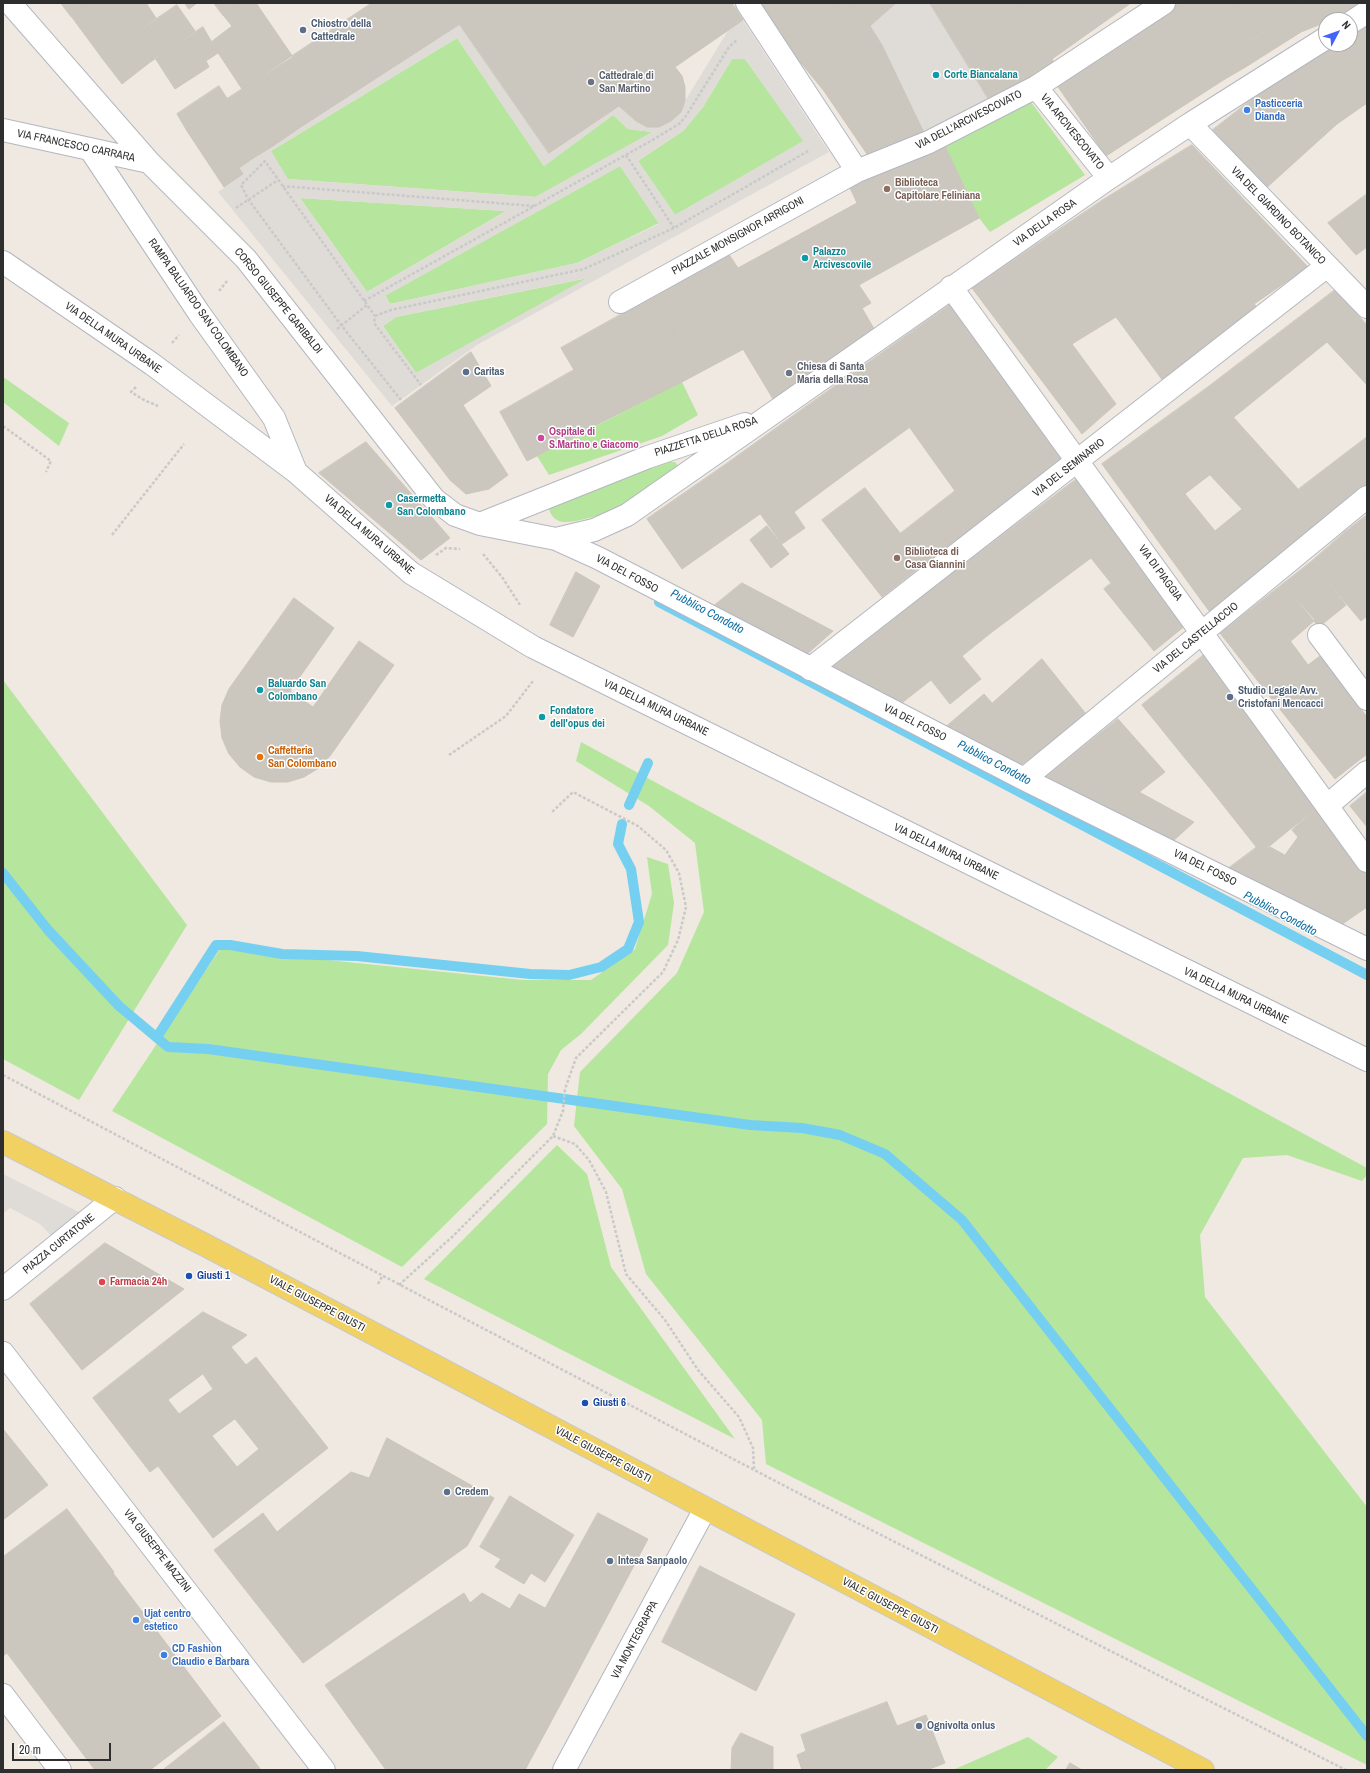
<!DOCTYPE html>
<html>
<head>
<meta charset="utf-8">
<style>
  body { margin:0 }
  #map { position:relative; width:1370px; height:1773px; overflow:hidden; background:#efe9e1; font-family:"Archivo Narrow",sans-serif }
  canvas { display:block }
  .frame { position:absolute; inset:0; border:4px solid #2e2e2e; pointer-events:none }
  .north { position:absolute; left:1318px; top:12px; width:40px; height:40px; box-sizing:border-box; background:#fff; border:1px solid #ababab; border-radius:50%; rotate:49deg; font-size:11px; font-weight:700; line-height:16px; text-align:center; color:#2e2e2e }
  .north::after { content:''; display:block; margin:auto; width:14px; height:18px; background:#4264fb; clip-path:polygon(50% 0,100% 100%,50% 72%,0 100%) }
  .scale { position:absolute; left:12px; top:1743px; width:99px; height:18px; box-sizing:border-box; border:2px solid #2e2e2e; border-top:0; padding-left:5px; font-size:12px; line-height:14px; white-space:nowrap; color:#2e2e2e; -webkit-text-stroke:3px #fff; paint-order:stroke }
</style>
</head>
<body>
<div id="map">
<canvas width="1370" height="1773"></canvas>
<div class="frame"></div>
<div class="north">N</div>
<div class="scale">20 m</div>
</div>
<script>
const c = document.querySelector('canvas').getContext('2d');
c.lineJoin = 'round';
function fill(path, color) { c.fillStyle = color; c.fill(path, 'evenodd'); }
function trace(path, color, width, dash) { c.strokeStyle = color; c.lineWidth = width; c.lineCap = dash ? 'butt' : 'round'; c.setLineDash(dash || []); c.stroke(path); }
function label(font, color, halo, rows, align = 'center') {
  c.font = font + ' "Archivo Narrow",sans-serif'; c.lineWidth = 3; c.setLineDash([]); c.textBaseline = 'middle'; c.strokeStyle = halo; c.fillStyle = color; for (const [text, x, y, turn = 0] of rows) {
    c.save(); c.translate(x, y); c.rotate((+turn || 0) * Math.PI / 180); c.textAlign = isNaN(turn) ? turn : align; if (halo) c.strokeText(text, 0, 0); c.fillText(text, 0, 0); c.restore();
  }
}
const green = new Path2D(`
  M457,38l87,128 69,-51 15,14 25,3 -117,65 -249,-18 -16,-28z
  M732,59h13l59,82 -129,74 -37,-54 45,-30 20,-24z
  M1028,98l57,77 -95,57 -11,-14 -36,-76z
  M620,166l39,57 -82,40 -187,41 -5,-9z
  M300,198l206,13 -139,81z
  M588,278l-172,95 -33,-47 13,-9z
  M3,377l66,46 -10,23 -56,-44z
  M682,382l16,33 -36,21 -113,39 -12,-19z
  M670,462h5l4,5c-16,12 -32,27 -49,36 -14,7 -57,23 -71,18 -7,-3 -8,-7 -11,-14l9,-7z
  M3,680l184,245 -108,175 -76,-41z
  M581,742l786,426v7l-5,6 -75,-26 -44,3 -43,77 5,62 162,210v258l-601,-301 -4,-44 -116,-146 -24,-85 -48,-63 6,-54 97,-99 27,-61 -9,-69 -46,-37 -73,-45z
  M647,857l21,7 6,39 -6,42 -87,89 -20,16 -13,24 -1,50 -145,143 -290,-156 108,-162 303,31h68l44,-31 17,-55z
  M557,1145l30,29 24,93 124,172 -311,-160z
  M1028,1737l30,20 -13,13h-92z`);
const plaza = new Path2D(`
  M896,3h34l63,103 -67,31 -44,-92 -12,-19z
  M743,20l86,132 -352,193 -85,61 -174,-214 25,-18 -4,-6 221,-144 89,129 70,-47 17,15 11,6h12l12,-6 10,-9 4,-11 44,-72zM457,38l87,128 69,-51 15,14 24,3 -117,65 -247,-18 -17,-28zM732,59h13l58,82 -128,74 -37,-54 45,-30 20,-24zM620,166l39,58 -82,39 -187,41 -5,-8zM300,198l205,13v1l-138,80zM587,278l-171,95 -33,-47 13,-9z
  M3,1174l88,44 -32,26 -19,-20 -30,-16 -7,6z`);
const stream = new Path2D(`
  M659,602l708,373
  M629,805l19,-42
  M3,873l45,57 71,76 49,41 40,2 542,76 52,3 38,7 45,19 77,66 405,516
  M157,1037l59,-92h14l52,9 75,2 173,18 39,1 32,-8 27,-18 11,-27 -8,-53 -13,-25 4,-20`);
const building = new Path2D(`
  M61,3h29l-19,13z
  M90,3h56l10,15 -54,40 -31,-42z
  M185,3h12l-8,6z
  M214,3h25l-16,12z
  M239,3h17l37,54 -51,32 -31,-47 21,-16 -9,-11z
  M372,3h73l15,21 -159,103 -36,-53z
  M445,3h287l11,17 -68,47 7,9 3,11v14l-4,11 -10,9 -12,6h-12l-11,-6 -17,-15 -70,47z
  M760,3h78l-55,38 -23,-34z
  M838,3h13l19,23 12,19 -58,46 -41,-50z
  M851,3h45l-26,23z
  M930,3h87l40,64 -64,39z
  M1017,3h114l-79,56z
  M1180,3h53l22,35 -24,15 13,15 -19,11 -47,-75z
  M1233,3h74l-52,35z
  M1307,3h35l6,9 -22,8v2l-25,10 -57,36 -13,-15z
  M1342,3h20l-14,9z
  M1178,4l47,75 -59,38 -53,-75z
  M177,5l18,26 -46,32 -19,-26z
  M1367,23v80l-30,21 -45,-54 41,-26h17v-11z
  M203,27l15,26 -12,8 3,6 -34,22 -20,-31z
  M130,37l19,26 -27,21 -20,-26z
  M1113,42l53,75 -60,39 -52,-75z
  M882,45l44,92 -55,23 -47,-69z
  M1292,70l45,54 -31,28 -47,-58z
  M265,74l36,53 -28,19 -20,-31 -20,13 -13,-19 10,-6 -3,-4z
  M219,86l11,17 -43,28 -10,-17z
  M1259,94l47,58 -42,38 -55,-57z
  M220,109l32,50 -13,9 4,6 -19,13 -37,-56z
  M253,115l20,31 -21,13 -19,-31z
  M943,142l36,76 -120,67 12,18 -29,17 -12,-17 -148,79 -20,-43 13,-6 -19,-38 72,-42 10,15 119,-65 -7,-15z
  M1192,145l116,122 -54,37 -11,-11 -25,21 -115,-114z
  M1367,194v53l-11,8 -28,-32z
  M1103,200l78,77 -109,67 44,60 -34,30 -110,-146z
  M1181,277l37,37 25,-21 19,19 -96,73 -50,-68z
  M1335,290l32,35v60l-40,-43 -93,75 -27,-29z
  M656,295l19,38 -13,6 20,43 -78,39 -43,-73z
  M830,303l12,17 20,-12 15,26 -101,70 -33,-55z
  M951,304l114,156 -86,63 -24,-32 -90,-126z
  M471,352l20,34 -28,19 45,70 -19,14 -23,5 -16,-14 -55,-72z
  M865,365l45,62 -58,42 -45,-63z
  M574,370l30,51 -77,40 -27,-49z
  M1207,388l118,131 -113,96 -110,-151zM1210,475l32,34 -27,22 -30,-37z
  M807,406l45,63 -35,26 -46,-63z
  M771,432l46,63 -23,17 11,16 -23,16 -57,-79z
  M1367,437v48l-42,34 -26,-30z
  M366,442l84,96 -29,22 -102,-87z
  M725,465l35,49 -78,55 -35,-50z
  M1078,478l58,85 -25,20 -20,-25 -39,29 -43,-57z
  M865,488l59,76 -42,33 -60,-77z
  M955,491l24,32 -55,41 -24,-30z
  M1367,515v43l-22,-26z
  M767,526l22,28 -18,14 -21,-28z
  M1009,530l43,57 -60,45 -16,-20 9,-7 -14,-16 -7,6 -15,-20z
  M1345,532l22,26v58l-6,5 -50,-59z
  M1311,562l35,43 -27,22 -36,-43z
  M1136,563l50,62 -32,26 -50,-62z
  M576,572l24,14 -27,51 -23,-12z
  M949,575l15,20 7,-6 14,16 -9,7 16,20 -30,24 19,23 -15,12 -63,-80z
  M742,583l91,48 -27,24 -91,-50z
  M1283,584l32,36 -24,21 -31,-39z
  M294,598l40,30 -44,63 23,16 46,-66 35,24 -64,91 -11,12 -15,9 -16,5h-17l-17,-5 -14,-10 -11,-13 -7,-16 -2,-17 2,-16 7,-16z
  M1260,602l37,48 -40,30 -37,-47z
  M903,611l63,80 -16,13 -19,-24 -9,7 -44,-56z
  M878,631l44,56 -24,19 -67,-38z
  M1297,650l11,15 12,-9 47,61v37l-32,25 -78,-99z
  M1205,654l41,52 -62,51 -42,-52z
  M1042,659l44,55 -70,55 -74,-39 42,-36 8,9z
  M1246,706l24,30 -62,50 -24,-29z
  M1118,719l47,53 -55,43 -66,-37z
  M1270,736l46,72 -55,45 -53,-67z
  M1139,792l55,30 -22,20 -62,-27z
  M1367,792v35l-17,-21z
  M1316,808l51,68v31l-26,18 -43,-23 16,-31 -29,-16 13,-18 -6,-7z
  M1257,847l4,6 9,-6 44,24 -16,31 -69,-34z
  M105,1243l79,46 -102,81 -52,-66z
  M203,1312l44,23 -16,12 15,18 10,-8 72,91 -115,90 -55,-72 -8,6 -57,-74zM203,1374l10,15 -34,25 -11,-14zM235,1419l24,30 -22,18 -25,-31z
  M3,1429l45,56 -45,35z
  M387,1438l107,60 -27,48 -164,117 -89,-113 49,-37 14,19 74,-60 18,6z
  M510,1496l64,39 -29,47 -14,-9 -7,11 -29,-17 6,-8 -21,-12z
  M67,1509l47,63 -1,1 108,143 -71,54h-55l-88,-117 -4,3v-99z
  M598,1513l50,26 -81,153 -47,-26 -7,16 32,51 -20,37h-139l-61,-85 139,-92 6,10 12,-10 28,16 9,-15 26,14z
  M700,1566l95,48 -39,77 -94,-49z
  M520,1666l47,26 -22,41 -32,-51z
  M887,1702l10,24 29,-11 19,48 -18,7h-125l-5,-15 9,-4 -5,-16z
  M224,1722l37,48h-98z
  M741,1733l32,14v23h-42l1,-22z
  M1070,1763l12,7h-16z`);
const path = new Path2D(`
  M626,155l48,73
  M282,186l252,20
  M236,208l42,-28
  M219,291l8,-10
  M364,301l285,-159 30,-18 7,-8 43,-69 8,-7
  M375,316l16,-6 193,-41 90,-41 136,-78
  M337,329l30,-24
  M172,343l7,-8
  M136,387l-5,5 13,8 14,6
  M401,400l-60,-75 -93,-126 -7,-14 24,-24 110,155 -1,7 47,62
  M3,426l48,35 -5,11
  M112,535l72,-91
  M483,554l19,23 18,28
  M436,555l10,-7 14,1
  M449,755l57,-39 27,-35
  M3,1075l422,223 379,198 542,274
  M553,1136l22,8 14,16 17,32 20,82 39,46 33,50 41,47 14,31 1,21
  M378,1284l5,-9
  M399,1285l54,-49 100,-100 10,-25 2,-22 11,-31 87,-86 15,-32 8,-33 -7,-34 -13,-23 -28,-24 -65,-34 -22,21`);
const street = new Path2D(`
  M10,3l139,159 97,97 188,240 21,16 25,9 76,15 42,19 426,221 343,170
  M747,3l110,168
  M1350,23l17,-11
  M1036,87l73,91
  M1190,124l177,183
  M3,130l146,32
  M90,149l109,164 75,105 22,54
  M3,262l149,102 144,108 115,101 122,74 834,413
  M951,287l416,574
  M620,302l237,-131 72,-29 107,-55 128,-84
  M480,524l168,-67 97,-33
  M556,539l38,-9 33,-15 482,-337 81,-54 136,-86
  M1319,635l48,64
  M810,669l517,-403
  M1024,779l343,-282
  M1328,805l39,-33
  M3,1289l112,-91
  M3,1353l321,417
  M3,1695l57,75
  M564,1770l141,-261`);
const primary = new Path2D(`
  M3,1142l204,104 996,524`);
const markers = [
  [303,30,4,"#5c6f8a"],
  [936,75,4,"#0f9aa8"],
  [591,82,4,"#6b7280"],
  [1247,110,4,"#3f7fe0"],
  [887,189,4,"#8d6e63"],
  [805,258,4,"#0f9aa8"],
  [466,372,4,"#5c6f8a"],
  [789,373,4,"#6b7280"],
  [541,438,4,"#d1479c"],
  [389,505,4,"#0f9aa8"],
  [897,558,4,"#8d6e63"],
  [260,690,4,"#0f9aa8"],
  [1230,697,4,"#5c6f8a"],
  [542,717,4,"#0f9aa8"],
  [260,757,4,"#e8710a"],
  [189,1276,4,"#1a4fb4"],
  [102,1282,4,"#e0444e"],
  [585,1403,4,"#1a4fb4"],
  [447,1492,4,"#5c6f8a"],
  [610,1561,4,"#5c6f8a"],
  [136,1620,4,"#3f7fe0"],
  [164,1655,4,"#3f7fe0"],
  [919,1726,4,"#5c6f8a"]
];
const serviceNames = [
  ["Chiostro della",311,24],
  ["Cattedrale",311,37],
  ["Caritas",474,372],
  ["Studio Legale Avv.",1238,691],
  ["Cristofani Mencacci",1238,704],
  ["Credem",455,1492],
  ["Intesa Sanpaolo",618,1561],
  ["Ognivolta onlus",927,1726]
];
const cultureNames = [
  ["Corte Biancalana",944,75],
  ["Palazzo",813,252],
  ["Arcivescovile",813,265],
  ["Casermetta",397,499],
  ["San Colombano",397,512],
  ["Baluardo San",268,684],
  ["Colombano",268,697],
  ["Fondatore",550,711],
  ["dell'opus dei",550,724]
];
const worshipNames = [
  ["Cattedrale di",599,76],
  ["San Martino",599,89],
  ["Chiesa di Santa",797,367],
  ["Maria della Rosa",797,380]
];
const shopNames = [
  ["Pasticceria",1255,104],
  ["Dianda",1255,117],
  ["Ujat centro",144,1614],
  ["estetico",144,1627],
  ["CD Fashion",172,1649],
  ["Claudio e Barbara",172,1662]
];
const streetNames = [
  ["VIA DELL'ARCIVESCOVATO",969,120,-27],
  ["VIA ARCIVESCOVATO",1072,132,51],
  ["VIA FRANCESCO CARRARA",76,146,12],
  ["VIA DEL GIARDINO BOTANICO",1278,216,46],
  ["VIA DELLA ROSA",1045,223,-35],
  ["PIAZZALE MONSIGNOR ARRIGONI",738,236,-29],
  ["CORSO GIUSEPPE GARIBALDI",278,301,51],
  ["RAMPA BALUARDO SAN COLOMBANO",198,308,55],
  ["VIA DELLA MURA URBANE",113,338,35],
  ["PIAZZETTA DELLA ROSA",706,437,-18],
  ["VIA DEL SEMINARIO",1069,468,-38],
  ["VIA DELLA MURA URBANE",369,535,41],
  ["VIA DI PIAGGIA",1160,573,54],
  ["VIA DEL FOSSO",627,574,28],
  ["VIA DEL CASTELLACCIO",1196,638,-39],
  ["VIA DELLA MURA URBANE",656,708,26],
  ["VIA DEL FOSSO",915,723,27],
  ["VIA DELLA MURA URBANE",946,852,26],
  ["VIA DEL FOSSO",1205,868,26],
  ["VIA DELLA MURA URBANE",1236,996,26],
  ["PIAZZA CURTATONE",59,1244,-39],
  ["VIALE GIUSEPPE GIUSTI",317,1304,28],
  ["VIALE GIUSEPPE GIUSTI",603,1455,28],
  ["VIA GIUSEPPE MAZZINI",157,1551,52],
  ["VIALE GIUSEPPE GIUSTI",890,1606,28],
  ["VIA MONTEGRAPPA",635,1640,-62]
];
const educationNames = [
  ["Biblioteca",895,183],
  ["Capitolare Feliniana",895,196],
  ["Biblioteca di",905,552],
  ["Casa Giannini",905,565]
];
const hotelNames = [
  ["Ospitale di",549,432],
  ["S.Martino e Giacomo",549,445]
];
const foodNames = [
  ["Caffetteria",268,751],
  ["San Colombano",268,764]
];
const transitNames = [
  ["Giusti 1",197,1276],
  ["Giusti 6",593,1403]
];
const healthNames = [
  ["Farmacia 24h",110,1282]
];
const waterNames = [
  ["Pubblico Condotto",707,612,28],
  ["Pubblico Condotto",994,763,28],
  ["Pubblico Condotto",1280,914,28]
];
fill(green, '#b6e59e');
fill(plaza, '#dfdcd8');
trace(stream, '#75cff0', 10);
fill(building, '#cbc7bf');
trace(building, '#cbc5ba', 1);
trace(street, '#b4b7c1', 24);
trace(primary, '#c9c9c9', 24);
trace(path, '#c9c9c9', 2.5, [3, 2]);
trace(street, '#fff', 22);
trace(primary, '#f2d163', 22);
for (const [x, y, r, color] of markers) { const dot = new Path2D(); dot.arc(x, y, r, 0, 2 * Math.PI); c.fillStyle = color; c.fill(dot); trace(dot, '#fff', 1.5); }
label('bold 11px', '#4e5e75', '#fff', serviceNames, 'left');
label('bold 11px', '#0d838f', '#fff', cultureNames, 'left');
label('bold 11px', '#5b616d', '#fff', worshipNames, 'left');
label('bold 11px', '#366cbe', '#fff', shopNames, 'left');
label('11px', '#2e2e2e', '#fff', streetNames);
label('bold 11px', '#785e54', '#fff', educationNames, 'left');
label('bold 11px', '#b23c85', '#fff', hotelNames, 'left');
label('bold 11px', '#c56008', '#fff', foodNames, 'left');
label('bold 11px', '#164399', '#fff', transitNames, 'left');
label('bold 11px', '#be3a42', '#fff', healthNames, 'left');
label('italic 12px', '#0d6fa3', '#fff', waterNames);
</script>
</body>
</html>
